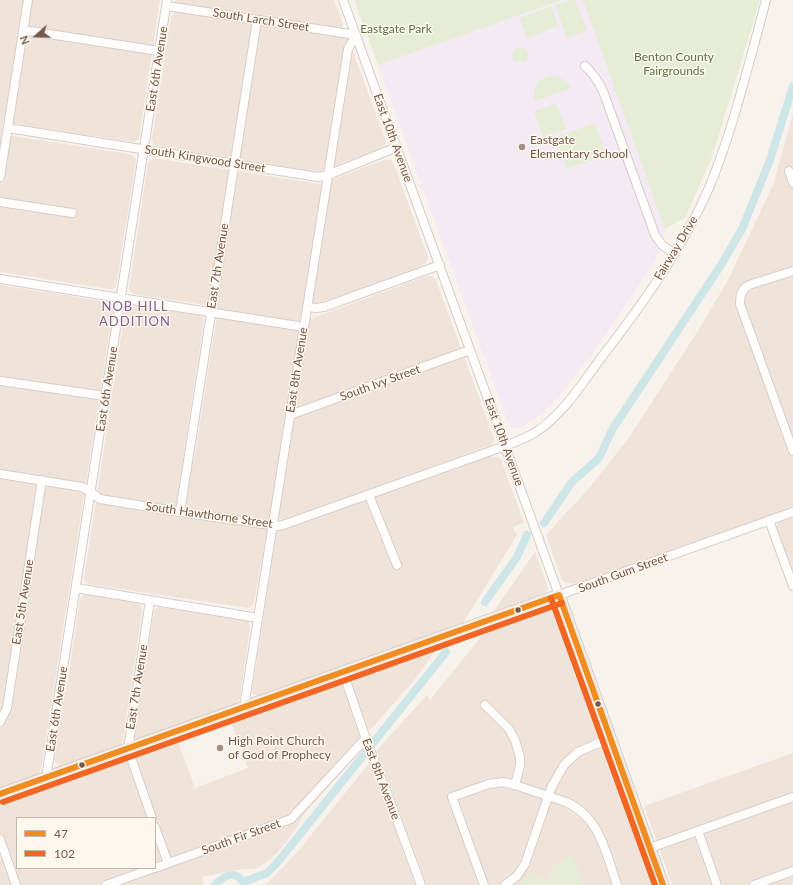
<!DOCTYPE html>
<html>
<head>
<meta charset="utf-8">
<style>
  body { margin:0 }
  #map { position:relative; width:793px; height:885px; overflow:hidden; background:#f7f2ec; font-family:Lato,sans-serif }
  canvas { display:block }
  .legend { position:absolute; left:16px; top:817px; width:140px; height:52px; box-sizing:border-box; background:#fef7ed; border:1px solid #c7b8ad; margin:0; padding:5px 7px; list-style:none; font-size:12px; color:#75594c }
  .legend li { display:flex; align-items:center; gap:8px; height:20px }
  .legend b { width:20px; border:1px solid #c7b8ad }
  .north { position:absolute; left:16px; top:16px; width:40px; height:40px; -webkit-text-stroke:3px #fef7ed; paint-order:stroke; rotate:250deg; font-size:11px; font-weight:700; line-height:16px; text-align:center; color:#75594c }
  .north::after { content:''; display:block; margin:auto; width:14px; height:18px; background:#75594c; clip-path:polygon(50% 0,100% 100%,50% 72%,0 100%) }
</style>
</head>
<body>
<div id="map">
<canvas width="793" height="885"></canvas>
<ul class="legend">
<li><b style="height:5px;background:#f08c20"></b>47</li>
<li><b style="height:5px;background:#f26522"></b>102</li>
</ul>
<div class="north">N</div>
</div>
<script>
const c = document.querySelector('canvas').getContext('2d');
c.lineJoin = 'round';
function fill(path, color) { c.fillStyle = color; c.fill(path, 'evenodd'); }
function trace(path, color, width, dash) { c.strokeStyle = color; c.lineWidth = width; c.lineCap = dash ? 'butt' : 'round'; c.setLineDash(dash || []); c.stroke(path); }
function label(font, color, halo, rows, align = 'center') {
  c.font = font + ' Lato,sans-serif'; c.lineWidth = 3; c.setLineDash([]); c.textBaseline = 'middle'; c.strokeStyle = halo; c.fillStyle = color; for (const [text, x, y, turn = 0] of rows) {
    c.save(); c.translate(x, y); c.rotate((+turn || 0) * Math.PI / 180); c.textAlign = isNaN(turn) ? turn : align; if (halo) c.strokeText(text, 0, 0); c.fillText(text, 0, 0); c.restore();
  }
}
const residential = new Path2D(`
  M0,0h160l-21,139 -3,2 -3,1 -130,-20 -2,12 129,20 3,1 2,2 1,4 -20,125 -3,3h-4l-109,-17z
  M175,0h159l9,25 -2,4 -161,-25 -3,-1z
  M176,12l172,26 38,104 -4,6 -63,24 -162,-26 -3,-1 -1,-2 -1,-4 19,-122 3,-4z
  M793,114v394l-212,76 -14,-1 -2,-1 -3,-2 -16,-45 45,-49 39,-50 71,-110 27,-46 45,-95z
  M154,158l166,26 64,-24h6l3,2 35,95 -2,6 -17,9 -107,37 -25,166 -23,128 -3,4 -3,1 -161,-24 -2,-3 -1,-3 41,-267 2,-3 3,-1 8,-2 60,10 5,3 1,2 -21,139 11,2 24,-154 -85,-13 -4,-5 19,-126 3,-3z
  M427,276h5l3,2 59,160 -1,4 -2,3 -205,75 -6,-1 -2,-2 8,-49 23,-147 1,-2z
  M0,285l108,17 4,3 1,5 -72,460 -2,3 -3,2 -36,13z
  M485,457h13l3,3 23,63 -11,4 4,8 -54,88 -204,72h-6l-1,-4 19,-122 4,-34 2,-3z
  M793,516v57l-16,-42v-5l1,-3 3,-3z
  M535,552l13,35 -1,4 -3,3 -51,18z
  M85,595h4l50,8 3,5v3l-19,129 -3,5 -58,21 -3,-1 -3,-2 -2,-3 8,-51 6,-29 12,-81 2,-3z
  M160,607l86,13 3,3 1,4 -10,72 -4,5 -99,35 -2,-2 -1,-3 20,-123 2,-3z
  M549,608l4,1 3,2 99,274h-72l-11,-30 -18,11 -8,14 -25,3 2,2h-97l-37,-102 -3,-7 -3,-1 -8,-23 52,-57 3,5 59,-73 46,-16z
  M439,645l-19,28 -46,53 -7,5 -17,-51 1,-3 2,-1z
  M338,681l2,1 2,2 23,62 -61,68 -8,15 -16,21 -15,13 -8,5 -27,3 -27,6v8h-203v-26l3,-2 -3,-9v-46l177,-64 18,50 53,-20 -18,-48zM17,818h138v50h-138z
  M793,753v132h-121l-28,-79z
  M370,762l46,123h-150l33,-35z`);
const education = new Path2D(`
  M562,0h21l83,230 -11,31 -40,60 -25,35 -30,39 -20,20 -11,8 -11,6 -7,-2 -3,-5 -130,-357z`);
const green = new Path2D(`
  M354,0h208l-184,65z
  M570,0h5l12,30 -20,8 -12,-33z
  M583,0h177l-48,157 -27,61 -20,11z
  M551,6l7,20 -31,12 -7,-20z
  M512 55a8 8 0 1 1 16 0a8 8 0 1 1-16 0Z
  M553,76l8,2 9,8 -1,3 -34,12c-3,-15 3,-24 18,-25z
  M556,103l10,26 -23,8 -9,-26z
  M595,123l11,32 -39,14 -11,-32z
  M572,855l11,30h-60l-2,-2 9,-11 16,8 8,-14z`);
const canal = new Path2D(`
  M544,523l28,-41 27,-24 13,-28 109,-165 21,-36 28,-69 23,-74
  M485,602l32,-45 10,-22
  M244,882l23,-9 10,-10 169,-211
  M215,885c11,-11 21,-16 30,0`);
const minor = new Path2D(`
  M343,0l216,595 234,-83
  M167,6l189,29 -8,14 -104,658
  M23,30l136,21
  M585,66c8,7 13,15 18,25l52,144 7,10 13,9
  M8,128l310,49 10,-2 69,-28
  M789,171l4,12
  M0,177l28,-177
  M0,202l72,11
  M793,271l-44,14c-8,5 -9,10 -9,19l53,147
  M0,279l304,48
  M307,307l9,1 8,-1 116,-42
  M0,381l105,15
  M290,415l180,-65
  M0,474l82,13c7,3 12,8 18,12l80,13 98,14 5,-1 222,-79c11,-4 21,-8 31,-14 27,-18 46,-48 65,-74 41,-53 81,-109 108,-170 7,-17 13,-34 19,-52 14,-44 26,-90 38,-136
  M369,495l28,70
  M180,512l77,-492
  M769,520l24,66
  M76,588l182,30
  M150,600l-22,149 24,69
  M343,672l25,73 19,48 34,92
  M485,705l24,24 6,11 5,17v8l-5,20
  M0,722l7,-14 35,-228
  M46,778l121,-778
  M155,827l13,36
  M698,831l19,54
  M0,839l16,46
  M650,848l143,-51
  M155,868l136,-49 75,-81
  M106,885l48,-17
  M484,885l-32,-88 37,-13 14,-2 12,3 51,17c34,15 40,51 51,83
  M505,885l12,-9 8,-12 26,-76 13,-23 14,-13 7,-3 25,-11
  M754,885l39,-14`);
const major = new Path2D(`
  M0,794l559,-199 104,290`);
const bus1 = new Path2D(`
  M559,595l104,290
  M0,794l559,-199`);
const bus2 = new Path2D(`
  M551,598l104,287
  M3,802l559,-199`);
const markers = [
  [522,147,4,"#a28f84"],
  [518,610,3.5,"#75594c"],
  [598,704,3.5,"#75594c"],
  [220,748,4,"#a28f84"],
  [82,765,3.5,"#75594c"]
];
const streetNames = [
  ["South Larch Street",261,20,9],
  ["East 6th Avenue",157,69,-81],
  ["East 10th Avenue",393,138,70],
  ["South Kingwood Street",205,159,9],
  ["Fairway Drive",676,248,-59],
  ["East 7th Avenue",218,266,-81],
  ["East 8th Avenue",297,370,-81],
  ["South Ivy Street",380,383,-20],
  ["East 6th Avenue",107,389,-81],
  ["East 10th Avenue",504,442,70],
  ["South Hawthorne Street",209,515,8],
  ["South Gum Street",623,573,-20],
  ["East 5th Avenue",23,602,-81],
  ["East 7th Avenue",137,687,-81],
  ["East 6th Avenue",57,709,-81],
  ["East 8th Avenue",381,779,69],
  ["South Fir Street",241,837,-20]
];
const parkNames = [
  ["Eastgate Park",396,29],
  ["Benton County",674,57],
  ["Fairgrounds",674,71]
];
const poiNames = [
  ["Eastgate",530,140],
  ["Elementary School",530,154],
  ["High Point Church",228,741],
  ["of God of Prophecy",228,755]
];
const neighbourhoodNames = [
  ["NOB HILL",135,307],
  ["ADDITION",135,322]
];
fill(residential, '#f0e4da');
fill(education, '#f3eaf3');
fill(green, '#e5edd7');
trace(canal, '#cee6e7', 8);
trace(minor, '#d6cfca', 10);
trace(major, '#d8cfca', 13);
trace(minor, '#fefdfc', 8);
trace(major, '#f2ede6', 11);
trace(bus1, '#f08c20', 6);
trace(bus2, '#f26522', 6);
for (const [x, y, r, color] of markers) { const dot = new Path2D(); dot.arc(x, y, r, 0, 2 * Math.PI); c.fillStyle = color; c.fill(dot); trace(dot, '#fef7ed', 1.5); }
label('12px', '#75594c', '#fef7ed', streetNames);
label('12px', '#577a44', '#fef7ed', parkNames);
label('12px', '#75594c', '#fef7ed', poiNames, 'left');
c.letterSpacing = '1px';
label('13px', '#7f6491', '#fef7ed', neighbourhoodNames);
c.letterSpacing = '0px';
</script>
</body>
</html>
